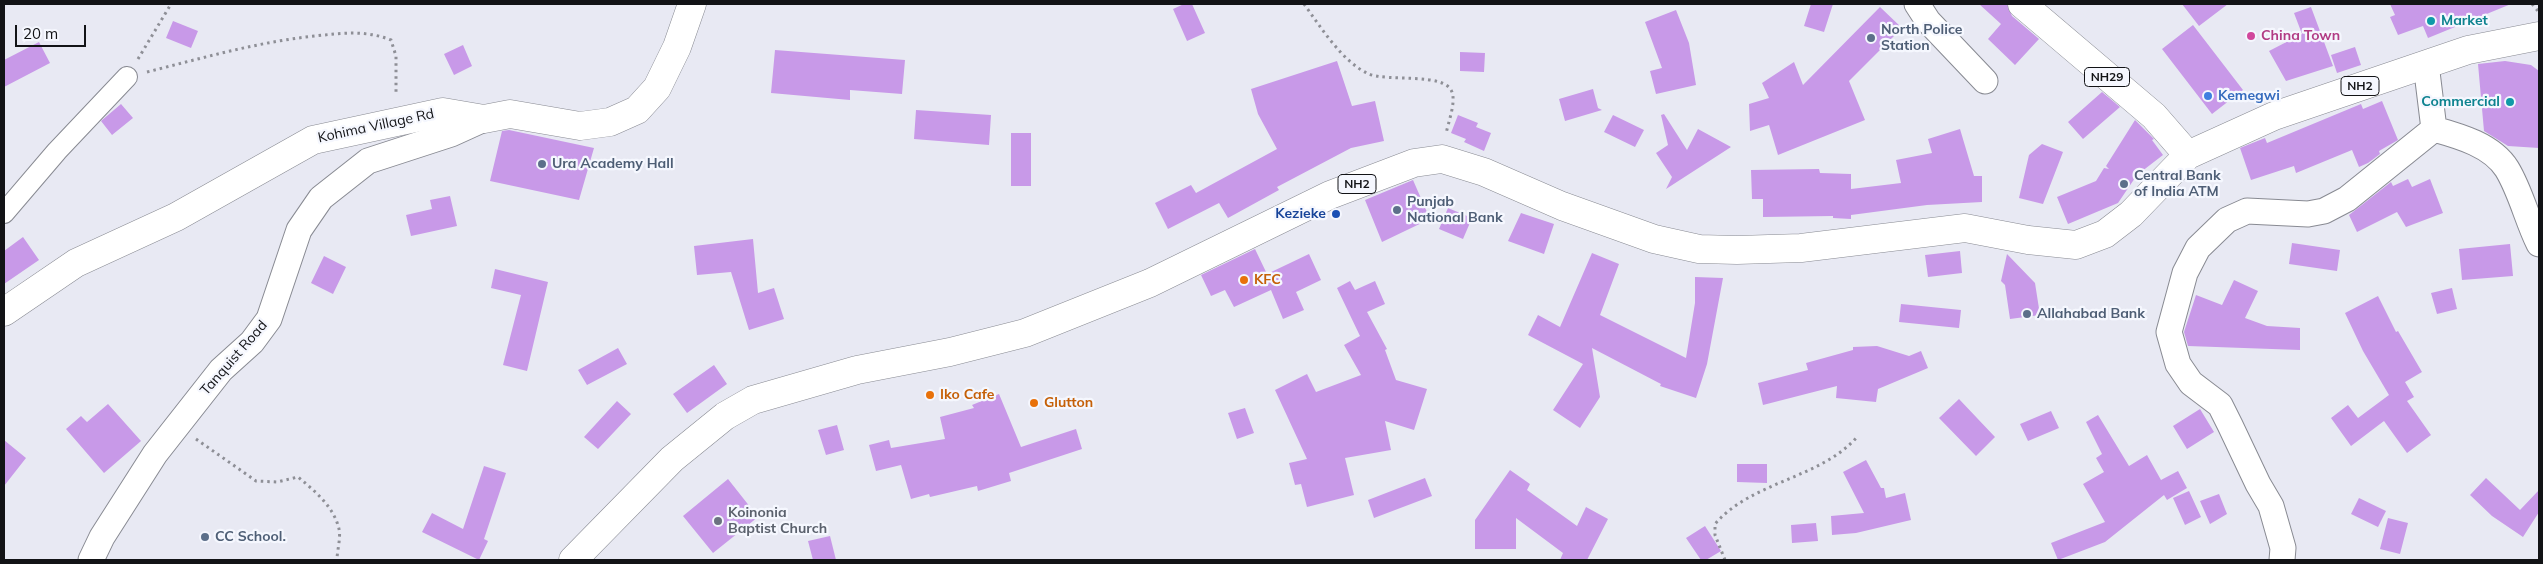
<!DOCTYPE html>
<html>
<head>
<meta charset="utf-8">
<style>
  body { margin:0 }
  #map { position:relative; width:2543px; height:564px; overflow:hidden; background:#e8e9f3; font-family:Mulish,sans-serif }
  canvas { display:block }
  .frame { position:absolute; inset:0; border:5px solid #121316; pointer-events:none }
  .scale { position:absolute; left:15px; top:25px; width:71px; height:22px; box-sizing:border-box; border:2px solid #121316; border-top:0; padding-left:6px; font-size:15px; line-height:18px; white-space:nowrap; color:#121316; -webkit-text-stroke:4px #f5f7fe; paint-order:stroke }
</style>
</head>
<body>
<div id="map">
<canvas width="2543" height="564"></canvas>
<div class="frame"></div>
<div class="scale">20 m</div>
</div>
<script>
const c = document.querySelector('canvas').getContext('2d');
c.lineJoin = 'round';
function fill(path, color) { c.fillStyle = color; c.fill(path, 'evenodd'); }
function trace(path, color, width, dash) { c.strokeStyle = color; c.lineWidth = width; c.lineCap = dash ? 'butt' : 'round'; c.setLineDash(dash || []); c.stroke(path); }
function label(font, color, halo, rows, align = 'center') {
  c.font = font + ' Mulish,sans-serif'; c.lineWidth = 4.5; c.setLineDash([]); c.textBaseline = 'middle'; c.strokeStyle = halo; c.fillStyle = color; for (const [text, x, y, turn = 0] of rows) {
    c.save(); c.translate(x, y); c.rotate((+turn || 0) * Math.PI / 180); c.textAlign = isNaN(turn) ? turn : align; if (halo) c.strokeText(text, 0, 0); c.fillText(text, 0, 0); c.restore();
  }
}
const building = new Path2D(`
  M1184,4h8l13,29 -18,8 -14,-32z
  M1811,4h22l-9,28 -20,-6z
  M1979,4h28l5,12 27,23 -24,26 -27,-26 13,-15z
  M2182,4h46l-29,22z
  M2390,4h121l-83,34 -5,-12 -25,9 -8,-18 5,-2z
  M1880,7l22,21 -53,53 16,39 -87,35 -9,-30 -19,6 -1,-27 20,-6 -7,-15 32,-21 9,23z
  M2311,7l22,59 -47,15 -17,-30 33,-17 -8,-21z
  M1676,10l13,33 7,42 -40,9 -6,-23 12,-3 -17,-46z
  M173,21l25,10 -7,17 -25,-10z
  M2193,25l50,65 -31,24 -50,-65z
  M39,42l11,21 -46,24v-27z
  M463,45l9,21 -18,9 -10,-21z
  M2355,47l6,18 -24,8 -6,-18z
  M775,50l130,10 -3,34 -52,-4v10l-79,-7z
  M1460,52l25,1 -1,19 -24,-1z
  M1337,61l15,45 23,-5 9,40 -33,7 -74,39 2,3 -51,28 -9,-15 -51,26 -13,-26 36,-18 5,8 81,-44 -19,-35 -7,-25z
  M2505,61l26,4 8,6v77l-31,-2 -24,-15 -6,-67z
  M1593,89l5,19 4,2 -37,11 -6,-22z
  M2102,92l18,15 -37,32 -15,-17z
  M2382,101l16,39 -19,11 1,3 -12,9 -9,4 -7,-17 -56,23 -2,-7 -43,14 -11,-32 25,-10 2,5 94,-39 2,5z
  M121,104l12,14 -21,17 -11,-14z
  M916,110l75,5 -2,30 -75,-6z
  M1664,114l23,36 11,-21 33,18 -65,42 6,-12 -16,-24 12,-8 -7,-30z
  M1458,115l20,8 -2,4 15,6 -7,18 -20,-9 2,-3 -15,-6z
  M1613,115l31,15 -9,17 -31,-15z
  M2135,120l19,19 -2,1 11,15 -26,20 -19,28 -50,21 -11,-27 39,-16 8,-13 5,1 -3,-3z
  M1960,129l14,47h8v26l-55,3 -76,10v4l-18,-1v-2l-70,1v-18h-11l-1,-29 68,-1 1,4 31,1v15l50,-6 -5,-23 36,-7 -4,-14z
  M509,130l85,18 -15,52 -89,-19 12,-50z
  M1011,133h20v53h-20z
  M2042,144l21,8 -20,52 -24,-6 10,-43z
  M2408,179l4,8 18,-8 13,34 -37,14 -9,-15 -40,20 -8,-17 42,-33 2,4z
  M1413,180l17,39 -48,23 -17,-42z
  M450,196l7,30 -46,10 -5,-21 26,-6 -2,-9z
  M1448,208l24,10 -9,21 -24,-10z
  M1521,213l33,11 -10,30 -36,-13z
  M23,237l16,23 -35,24v-33z
  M753,239l5,54 16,-5 10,31 -35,11 -18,-58 -34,3 -3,-29z
  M2292,243l48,7 -3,21 -48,-7z
  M2510,244l3,32 -51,4 -3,-31z
  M1255,249l12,25 42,-20 12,26 -25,12 8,18 -21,9 -12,-29 -37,17 -9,-17 -14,6 -10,-21z
  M1960,251l2,22 -34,4 -3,-22z
  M1592,253l27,11 -19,51 86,43 9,-55v-26l28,1 -16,86 -11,34 -36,-12 1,-2 -69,-36 8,49 -20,31 -27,-18 30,-46 -55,-29 10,-20 22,12z
  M2007,254l28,29 5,32 -30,4 -5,-34 -4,-4z
  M324,256l22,11 -13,27 -22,-11z
  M495,269l53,13 -21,89 -24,-6 18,-70 -30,-7z
  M2234,280l24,11 -13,27 22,8 33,2v22l-112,-4 -4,-14 12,-37 26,10z
  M1350,281l5,9 20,-9 10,23 -18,8 20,37 -2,1 11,30 31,9 -13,41 -29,-9 6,29 -46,8 9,37 -47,12 -6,-23 -6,1 -6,-22 18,-4 -32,-69 32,-16 9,18 45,-17 -17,-30 16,-9 -23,-48z
  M2452,288l5,21 -20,5 -6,-21z
  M2378,296l18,36 2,-1 24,41 -17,10 9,15 -7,4 24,34 -24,18 -23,-32 -33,25 -20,-28 17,-13 10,13 31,-23 -26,-44 -18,-38z
  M1901,304l60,6 -2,18 -60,-6z
  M1877,346l32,10 12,-5 7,17 -50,21 -2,13 -40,-4 1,-12 -74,19 -5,-22 50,-13 -2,-7 47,-13v-3z
  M618,348l9,16 -40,21 -9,-15z
  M714,365l13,19 -40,29 -14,-19z
  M999,394l22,53 55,-18 6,20 -73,24 2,8 -33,10 -1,-5 -47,11 -1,-3 -18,5 -10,-34 -25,6 -7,-26 20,-5 2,8 54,-9 -5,-22 34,-9 -2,-3z
  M1959,399l36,38 -19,19 -37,-38z
  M617,401l14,13 -33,35 -14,-12z
  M108,404l33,37 -37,32 -38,-44 15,-13 6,6z
  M1245,408l9,25 -17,6 -9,-26z
  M2200,409l14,23 -27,17 -14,-23z
  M2051,411l8,17 -31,13 -8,-17z
  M2098,415l31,51 18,-11 14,25 17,-9 9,17 -20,12 -3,-5 -59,47 -47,18 -7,-17 54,-21 -22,-38 21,-12 -8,-14 6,-4 -16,-32z
  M837,425l7,25 -18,5 -8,-25z
  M4,440l22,18 -22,28z
  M1866,460l15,28h3l2,10 19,-5 6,27 -55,13 -24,2 -1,-19 33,-3 -21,-41z
  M1737,464h30v19l-30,-1z
  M484,466l22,7 -22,66 4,2 -9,19 -57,-28 10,-19 31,16z
  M1510,470l20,14 -3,6 50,36 9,-19 22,12 -21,41h-27l3,-7 -47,-35v31h-41v-29z
  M1425,478l7,18 -58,22 -6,-18z
  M2486,478l34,32 19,-20v22l-16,25 -31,-21 -22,-21z
  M728,479l30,38 -45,36 -30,-37z
  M2189,491l12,26 -16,8 -12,-27z
  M2219,494l8,20 -17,10 -10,-23z
  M2359,498l27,13 -8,16 -27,-13z
  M2388,518l20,5 -8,31 -20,-5z
  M1816,523l2,18 -26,2 -1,-18z
  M1705,526l16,25 -15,9h-5l-15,-22z
  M830,536l6,24h-23l-5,-19z`);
const path = new Path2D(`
  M1304,4c16,22 39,59 65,70 19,8 76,-2 83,18 4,11 -4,31 -6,42
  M2532,4l6,7
  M138,59l33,-55
  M147,72c56,-14 110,-30 168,-36 27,-3 51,-6 76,4l5,16v39
  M196,439l60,42 21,1 21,-5c17,14 36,30 41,52 2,9 -2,22 -2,31
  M1725,560l-10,-25v-11c37,-43 105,-45 142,-87`);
const minor = new Path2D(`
  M4,213l53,-62 70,-74`);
const tertiary = new Path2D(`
  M1917,4l11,17 57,60
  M2426,64l8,65c25,7 58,16 73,40 14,23 20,51 32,75
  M91,560l11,-23 53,-83 66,-84 31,-28 17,-23 30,-89 22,-32 47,-37 83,-27 33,-15
  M2282,560l1,-12 -12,-42 -13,-22 -28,-59 -10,-20 -29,-22 -13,-19 -9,-32 16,-59 13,-25 29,-28 20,-9 61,3 16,-3 23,-12 87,-70`);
const secondary = new Path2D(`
  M4,312l72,-49 100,-46 137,-77 130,-28 41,7 26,-5 70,12 30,-4 27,-12 20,-22 20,-41 15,-43`);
const trunk = new Path2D(`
  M2022,4l132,112 34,39
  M573,560l99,-101 53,-43 28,-16 104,-30 93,-18 75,-19 125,-50 180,-88 84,-32 28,-4 42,13 78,34 92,33 45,10 38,1 64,-2 164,-20 63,12 48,5 29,-11 26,-20 57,-59 86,-39 194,-66 71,-14`);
const markers = [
  [2431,21,5,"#0f9aa8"],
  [2251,36,5,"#d1479c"],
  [1871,38,5,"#5c6f8a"],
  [2208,96,5,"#3f7fe0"],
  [2510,102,5,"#0f9aa8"],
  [542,164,5,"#5c6f8a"],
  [2124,184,5,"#5c6f8a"],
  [1397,210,5,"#5c6f8a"],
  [1336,214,5,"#1a4fb4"],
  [1244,280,5,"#e8710a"],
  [2027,314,5,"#5c6f8a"],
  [930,395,5,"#e8710a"],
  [1034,403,5,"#e8710a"],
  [718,521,5,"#6b7280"],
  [205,537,5,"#5c6f8a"]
];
const shields = [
  [2107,77,45],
  [2360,86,38],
  [1357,184,38]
];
const shieldNames = [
  ["NH29",2107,77],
  ["NH2",2360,86],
  ["NH2",1357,184]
];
const cultureNames = [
  ["Market",2441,21],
  ["Commercial",2500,102,"right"]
];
const serviceNames = [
  ["North Police",1881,30],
  ["Station",1881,46],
  ["Ura Academy Hall",552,164],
  ["Central Bank",2134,176],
  ["of India ATM",2134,192],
  ["Punjab",1407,202],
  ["National Bank",1407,218],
  ["Allahabad Bank",2037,314],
  ["CC School.",215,537]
];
const hotelNames = [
  ["China Town",2261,36]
];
const shopNames = [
  ["Kemegwi",2218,96]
];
const streetNames = [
  ["Kohima Village Rd",376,126,-12],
  ["Tanquist Road",234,358,-49]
];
const transitNames = [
  ["Kezieke",1326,214]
];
const foodNames = [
  ["KFC",1254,280],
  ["Iko Cafe",940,395],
  ["Glutton",1044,403]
];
const worshipNames = [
  ["Koinonia",728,513],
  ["Baptist Church",728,529]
];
fill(building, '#c899e8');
trace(minor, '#888a92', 22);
trace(tertiary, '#888a92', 27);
trace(secondary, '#888a92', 29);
trace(trunk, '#888a92', 29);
trace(path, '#8e8f96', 3, [2.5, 4]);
trace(minor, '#fff', 20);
trace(tertiary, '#fff', 25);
trace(secondary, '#fff', 28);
trace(trunk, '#fff', 28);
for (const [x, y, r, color] of markers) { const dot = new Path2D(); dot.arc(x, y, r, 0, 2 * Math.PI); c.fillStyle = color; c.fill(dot); trace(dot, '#f5f7fe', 2); }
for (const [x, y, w] of shields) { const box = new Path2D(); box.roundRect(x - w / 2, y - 9.5, w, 19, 4); c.fillStyle = '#f5f7fe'; c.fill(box); trace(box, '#121316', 1); }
label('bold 12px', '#121316', null, shieldNames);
label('bold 14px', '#0d838f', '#f5f7fe', cultureNames, 'left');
label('bold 14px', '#4e5e75', '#f5f7fe', serviceNames, 'left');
label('bold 14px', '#b23c85', '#f5f7fe', hotelNames, 'left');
label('bold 14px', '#366cbe', '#f5f7fe', shopNames, 'left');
label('14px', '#121316', '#f5f7fe', streetNames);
label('bold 14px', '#164399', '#f5f7fe', transitNames, 'right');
label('bold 14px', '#c56008', '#f5f7fe', foodNames, 'left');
label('bold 14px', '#5b616d', '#f5f7fe', worshipNames, 'left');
</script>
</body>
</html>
